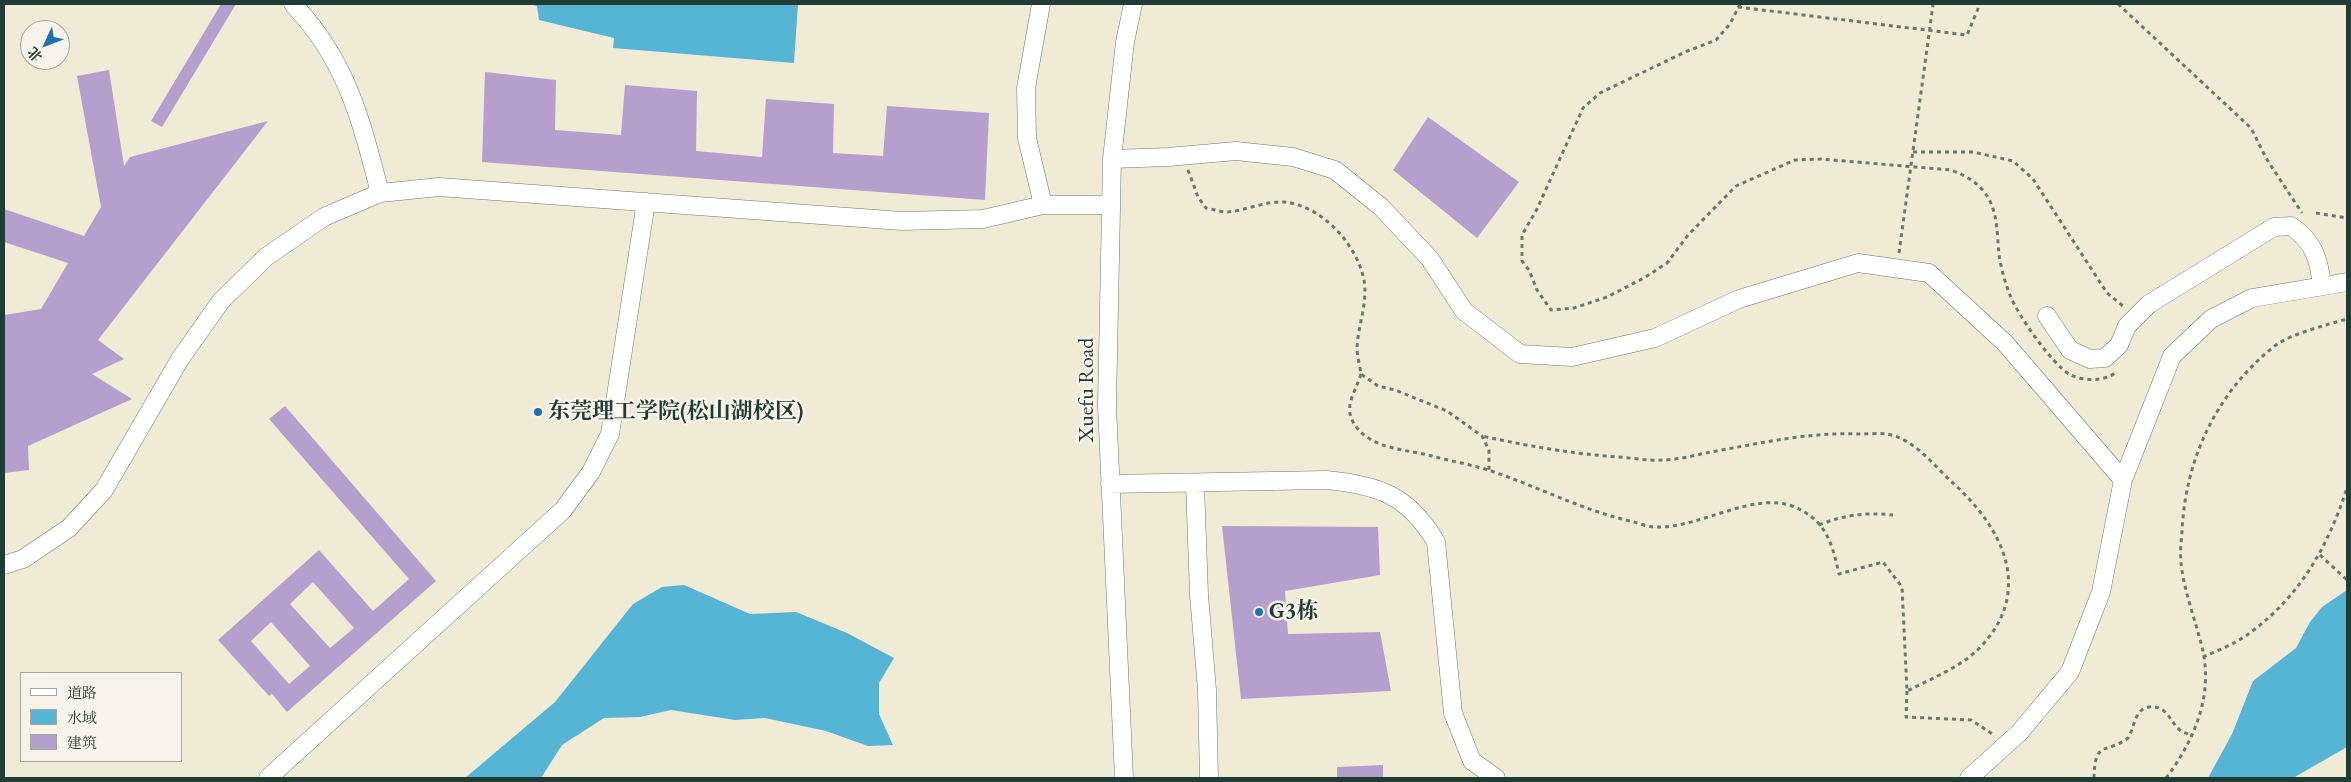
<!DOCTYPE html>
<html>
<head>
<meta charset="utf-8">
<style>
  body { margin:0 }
  #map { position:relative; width:2351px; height:782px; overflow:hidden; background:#f0ebd5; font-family:"EB Garamond","Noto Serif SC",serif }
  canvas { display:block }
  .frame { position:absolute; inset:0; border:5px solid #1f3d34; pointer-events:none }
  .legend { position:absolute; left:20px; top:672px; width:162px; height:90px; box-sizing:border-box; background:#f7f3e8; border:1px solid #a1aaa0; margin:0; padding:6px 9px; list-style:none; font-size:15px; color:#1f3d34 }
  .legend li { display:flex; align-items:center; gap:10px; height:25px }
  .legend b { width:25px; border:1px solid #a1aaa0 }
  .north { position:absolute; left:20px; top:20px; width:50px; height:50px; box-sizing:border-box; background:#f7f3e8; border:1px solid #a1aaa0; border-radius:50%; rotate:227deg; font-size:14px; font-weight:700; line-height:20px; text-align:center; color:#1f3d34 }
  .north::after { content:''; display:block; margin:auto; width:18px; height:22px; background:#1f6fb2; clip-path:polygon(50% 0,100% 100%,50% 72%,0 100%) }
</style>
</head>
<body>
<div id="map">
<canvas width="2351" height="782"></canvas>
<div class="frame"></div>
<ul class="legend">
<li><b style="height:6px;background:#fff"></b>道路</li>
<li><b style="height:14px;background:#56b5d4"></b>水域</li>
<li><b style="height:14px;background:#b59fcc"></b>建筑</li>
</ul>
<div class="north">北</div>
</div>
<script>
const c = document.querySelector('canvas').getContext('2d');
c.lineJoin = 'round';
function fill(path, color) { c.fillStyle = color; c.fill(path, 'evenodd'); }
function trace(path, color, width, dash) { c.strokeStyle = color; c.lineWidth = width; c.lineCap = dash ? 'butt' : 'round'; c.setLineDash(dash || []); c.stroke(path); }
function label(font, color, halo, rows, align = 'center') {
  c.font = font + ' "EB Garamond","Noto Serif SC",serif'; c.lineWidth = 5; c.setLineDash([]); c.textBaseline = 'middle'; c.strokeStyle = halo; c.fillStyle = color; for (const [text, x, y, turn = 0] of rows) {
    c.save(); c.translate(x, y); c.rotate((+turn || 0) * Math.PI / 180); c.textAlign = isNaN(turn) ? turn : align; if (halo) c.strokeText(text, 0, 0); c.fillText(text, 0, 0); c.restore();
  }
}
const water = new Path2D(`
  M529,4h269l-4,59 -181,-15 1,-10 -75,-18 -2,-14z
  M684,585l66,29 46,-2 51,21 47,25 -15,25v31l14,31 -25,1 -42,-15 -61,-13 -30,2 -64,-10 -31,7 -36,1 -42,27 -21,33h-76l90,-76 78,-98 29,-17z
  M2347,590v157l-54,31h-85l24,-44 21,-53 43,-33 14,-26 12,-15z`);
const building = new Path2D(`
  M221,4h15l-74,123 -11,-6z
  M109,70l15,96 6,-9 138,-36 -170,219 26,19 -32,15 40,25 -104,47 1,24 -25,3v-158l37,-6 27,-46 -64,-21v-33l80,27 17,-29 -24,-131z
  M485,72l71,8 -1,50 66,5 4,-50 72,6 -1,60 66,6 4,-58 68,5 -1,49 50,3 4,-50 102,7 -4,87 -503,-38z
  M1428,117l91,65 -42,56 -84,-68z
  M285,406l151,175 -149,131 -15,-18 -3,2 -51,-56 101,-90 54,61 36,-32 -140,-160zM313,582l41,46 -24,20 -40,-44zM271,622l39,44 -21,18 -38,-43z
  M1222,526l156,1 2,48 -95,16 3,43 92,-2 11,59 -150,8z
  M1383,765v13h-46v-11z`);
const path = new Path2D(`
  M1740,4l-10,20 -14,16 -31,12 -85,41 -17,15 -46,101 -15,26v26l7,9 8,20 14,20 23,-2 33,-11 37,-19 23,-15 21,-28 48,-49 59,-26 26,-1 130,11c13,5 25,11 34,23 13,17 12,41 14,62 2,12 6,28 11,40 7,19 42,69 59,79 13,7 34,8 46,-1
  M2118,4l133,124 15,30 36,55
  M1738,7l229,28 13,-31
  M1913,152h60l40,9 20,18 74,114 16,13
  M1188,170l10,27 8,11c6,1 15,4 22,4 18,-2 38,-11 56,-10 37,3 73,42 80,78 4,23 -6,45 -7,68 0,8 3,18 4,26l17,12 17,4 52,21 35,25 7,14v20
  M2316,213l31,5
  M1899,253l34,-248
  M1361,374c-7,22 -20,35 -3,55 16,20 51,21 74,27 18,5 42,9 59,15 48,16 88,38 139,50 9,2 19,7 29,6 42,0 94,-35 133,-21 34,13 40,37 47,68l44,-12 19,25 5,104c27,-14 58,-25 78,-49 48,-56 15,-116 -31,-158 -20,-18 -39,-45 -67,-50 -8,-1 -18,0 -27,0 -51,-2 -99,9 -149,18 -16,3 -33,8 -49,8 -14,1 -29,-2 -43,-3 -46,-3 -91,-11 -137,-21
  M1819,525c24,-10 47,-13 74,-10
  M2320,555l27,25
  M2203,657c16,-7 34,-14 48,-25 50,-37 77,-86 96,-144
  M1907,691l-1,26 65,3 23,15
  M2094,778c1,-39 11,-23 34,-40 5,-8 6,-19 11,-25 6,-8 18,-8 25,-2 11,10 10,21 29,24
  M2166,778c28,-37 48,-83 36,-131 -7,-28 -18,-56 -21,-84 -1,-10 0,-21 1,-31 3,-73 35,-141 94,-187 15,-11 53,-21 71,-26`);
const minor = new Path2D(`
  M293,4c54,57 68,116 87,189
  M1041,4l-15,84 1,50 16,67
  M1112,159l56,-2 68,-6 57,6 42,13 46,37 49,52 34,52 56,43 52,3 83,-19 84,-39 119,-36 71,10 76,70 118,137
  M2047,316l23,34 20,9 15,-1 14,-13 8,-19 22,-22 125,-77 17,-1c23,16 28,33 31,60
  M1110,484l216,-4c53,5 82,15 110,62l17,171 19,48 24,17
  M1195,484l4,111 8,95 2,88
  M4,565l19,-6 46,-31 35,-38 76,-131 41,-58 45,-44 58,-40 56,-24 59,-6 463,34 81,-2 60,-14h68
  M268,778l295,-268 28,-38 19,-38 36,-232
  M1124,778l-17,-372 5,-247 13,-117 8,-38
  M1969,778l50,-45 51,-61 31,-80 22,-112 49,-124 39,-37 41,-21 95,-16`);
const markers = [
  [538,412,5,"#1f6fb2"],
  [1259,612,5,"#1f6fb2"]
];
const streetNames = [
  ["Xuefu Road",1087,390,-90]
];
const poiNames = [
  ["东莞理工学院(松山湖校区)",548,412],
  ["G3栋",1269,612]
];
fill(water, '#56b5d4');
fill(building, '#b59fcc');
trace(minor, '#687a6c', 19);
trace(path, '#687a6c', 3, [4, 4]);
trace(minor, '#fff', 18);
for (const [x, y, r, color] of markers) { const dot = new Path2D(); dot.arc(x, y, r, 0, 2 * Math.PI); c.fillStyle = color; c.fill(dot); trace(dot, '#f7f3e8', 2); }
label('22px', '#1f3d34', '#f7f3e8', streetNames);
label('bold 22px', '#1f3d34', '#f7f3e8', poiNames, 'left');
</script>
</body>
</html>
